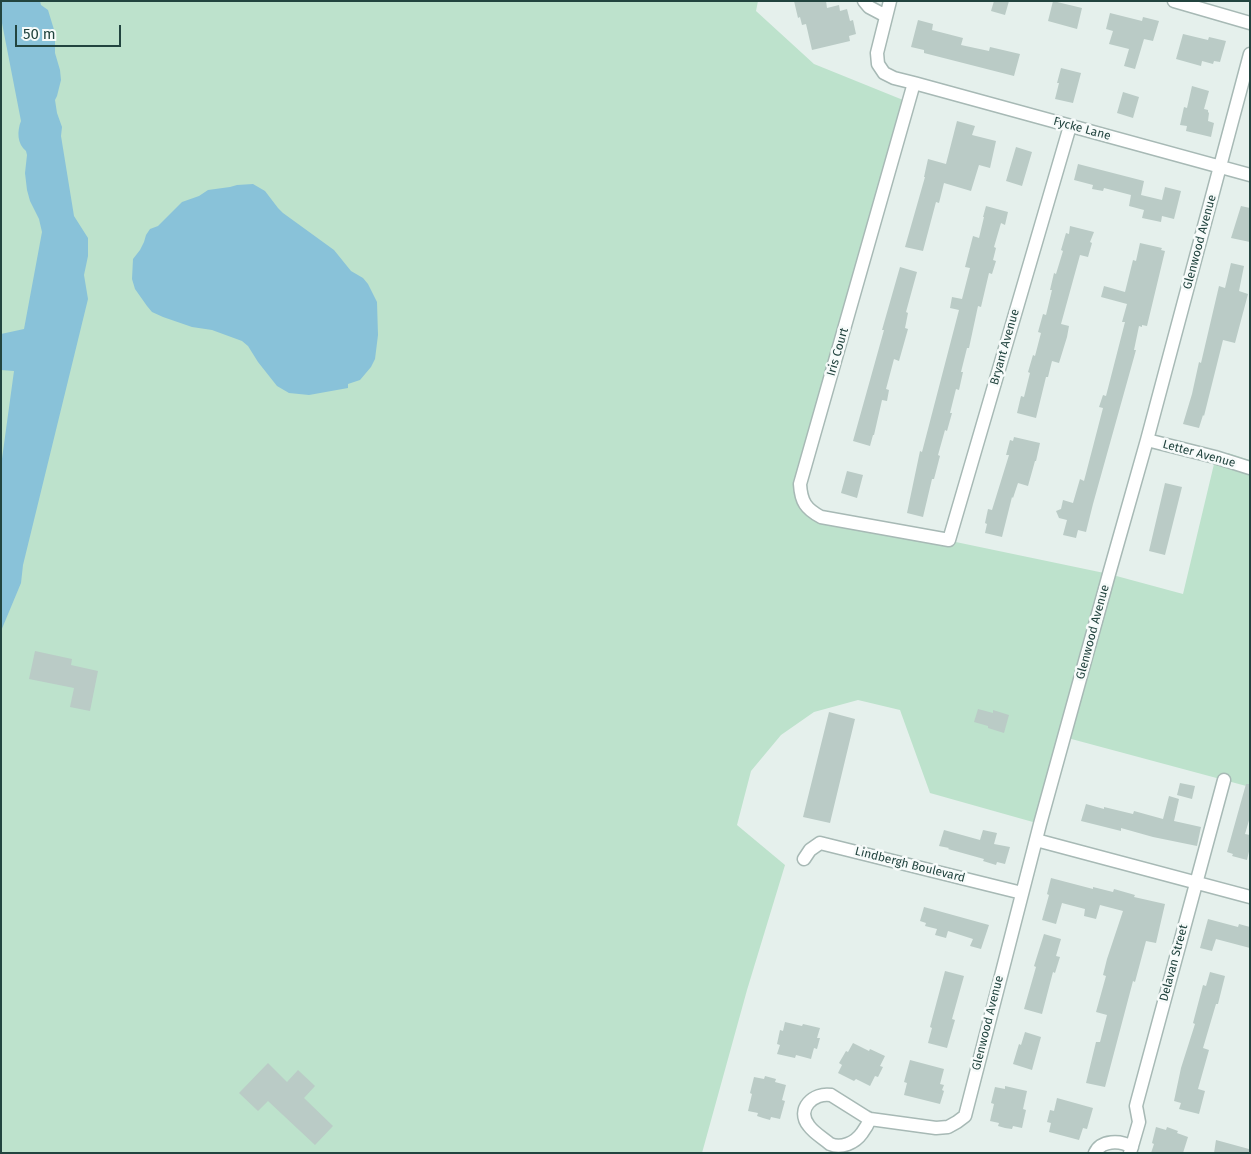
<!DOCTYPE html>
<html>
<head>
<meta charset="utf-8">
<style>
  body { margin:0 }
  #map { position:relative; width:1251px; height:1154px; overflow:hidden; background:#e5f0ec; font-family:"Fira Sans",sans-serif }
  canvas { display:block }
  .frame { position:absolute; inset:0; border:2px solid #22443f; pointer-events:none }
  .scale { position:absolute; left:15px; top:25px; width:106px; height:22px; box-sizing:border-box; border:2px solid #22443f; border-top:0; padding-left:6px; font-size:15px; line-height:18px; white-space:nowrap; color:#22443f; -webkit-text-stroke:4px #f7fbfa; paint-order:stroke }
</style>
</head>
<body>
<div id="map">
<canvas width="1251" height="1154"></canvas>
<div class="frame"></div>
<div class="scale">50 m</div>
</div>
<script>
const c = document.querySelector('canvas').getContext('2d');
c.lineJoin = 'round';
function fill(path, color) { c.fillStyle = color; c.fill(path, 'evenodd'); }
function trace(path, color, width, dash) { c.strokeStyle = color; c.lineWidth = width; c.lineCap = dash ? 'butt' : 'round'; c.setLineDash(dash || []); c.stroke(path); }
function label(font, color, halo, rows, align = 'center') {
  c.font = font + ' "Fira Sans",sans-serif'; c.lineWidth = 5; c.setLineDash([]); c.textBaseline = 'middle'; c.strokeStyle = halo; c.fillStyle = color; for (const [text, x, y, turn = 0] of rows) {
    c.save(); c.translate(x, y); c.rotate((+turn || 0) * Math.PI / 180); c.textAlign = isNaN(turn) ? turn : align; if (halo) c.strokeText(text, 0, 0); c.fillText(text, 0, 0); c.restore();
  }
}
const green = new Path2D(`
  M1,1h757l-2,10 58,53 94,38 -108,382 12,28 297,62 74,20 31,-130 14,-11 22,7v327l-186,-50 -24,87 -110,-31 -30,-83 -42,-10 -44,12 -33,23 -30,36 -14,54 48,40 -38,125 -45,163h-701z`);
const water = new Path2D(`
  M1,1h39l1,4 7,5 7,23v20l5,17 1,10 -4,16 -2,4 2,13 5,14 -1,9 13,80 14,22v18l-4,19 4,24 -65,266 -2,18 -20,48v-165l13,-95 -13,-1v-36l23,-5 18,-97 -3,-13 -9,-18 -3,-11 -2,-17 2,-18 -1,-4c-9,-7 -9,-20 -5,-30l-20,-103z
  M253,184l12,7 13,17 5,5 51,37 17,21 12,7 5,6 9,18 1,33 -3,24 -4,8 -11,13 -12,4v4l-39,7 -20,-2 -12,-7 -19,-24 -10,-16 -6,-5 -30,-11 -20,-3 -29,-10 -11,-5 -5,-6 -12,-17 -3,-10 1,-20 7,-9 4,-8 2,-7 4,-6 8,-3 24,-24 17,-6 9,-6 22,-3 7,-2z`);
const building = new Path2D(`
  M794,1h32l1,7 12,-3 1,6 7,-2 3,12 3,-1 3,14 -7,2 1,5 -38,9 -6,-26 -4,1 -2,-8 -2,1z
  M994,1h15l-4,14 -14,-4z
  M1053,1l29,7 -5,21 -29,-8z
  M1110,13l32,8 1,-4 16,4 -6,20 -9,-2 -9,30 -11,-3 5,-17 -20,-5 4,-13 -7,-2z
  M918,20l15,4 -1,6 31,8 -2,7 28,6 1,-4 30,7 -6,22 -90,-23v-3l-13,-3z
  M1183,34l25,6 1,-3 17,4 -6,21 -6,-1 -1,3 -11,-3 -1,5 -25,-7z
  M1061,68l20,5 -8,30 -18,-4 4,-16h-2z
  M1192,86l17,5 -5,18 4,1v2l1,1 -1,8 6,2 -3,14 -25,-6 1,-5 -7,-1 4,-18 3,1z
  M1123,92l16,5 -6,21 -16,-5z
  M957,121l18,5 -3,9 24,6 -6,27 -11,-3 -8,26 -27,-8 -5,20 -3,-1 -13,49 -18,-4 20,-70h-1l4,-18 18,5z
  M1016,147l16,5 -10,34 -16,-5z
  M1078,164l66,17 -3,14 21,5 3,-13 16,4 -7,28 -12,-3 -1,6 -19,-4 2,-8 -15,-4 2,-11 -27,-7 -1,3 -11,-2 1,-4 -19,-5z
  M986,206l22,6 -3,13 -4,-2 -7,24 2,1 -3,12 3,1 -4,13 -3,-1 -8,34 -3,-1 -9,42h-2l-6,24h2l-4,18 -3,-1 -6,24h2l-5,18 -2,-1 -7,25 2,1 -6,23h-2l-9,38 -16,-4 13,-62 2,1 37,-142 -9,-2 2,-11 10,2 8,-31 -5,-1 8,-31 6,2 5,-21h-1z
  M1241,206l9,2v34l-19,-4z
  M1070,226l24,6 -4,10 2,1 -4,14 -8,-2 -19,69 8,2 -2,11 -8,26 -7,-2 -4,16h-2l-10,41 -19,-5 4,-17 3,1 6,-24 -2,-1 5,-17 2,1 6,-23 -3,-1 5,-18 3,1 6,-25h-2l4,-17 2,1 7,-23 -2,-1 5,-17 3,1z
  M1140,243l22,5 -1,2 4,1 -18,75 -5,-1v2l-3,-1 -5,24h2l-43,154 -7,28 -8,-2 -2,8 -13,-3 4,-15 -8,-2 -3,-7 5,-2 2,-9 10,3 7,-24 4,2 19,-73 -4,-1 4,-12 3,1 19,-74h-3l5,-18 -26,-7 3,-11 21,6 8,-32 3,1z
  M1231,263l13,3 -5,25 9,3 -13,49 -12,-3 -19,76 -1,-1 -4,13 -16,-4 9,-30 7,-32 2,1 18,-77 6,2z
  M900,267l17,5 -11,40 2,1 -3,15 3,1 -9,32 -5,-2 -8,30 3,1 -2,11 -5,-1 -8,35h-1l-3,11 -17,-5 31,-111h-2z
  M1014,437l26,6 -4,18h-1l-7,25 -10,-3 -5,15 -1,-1 -10,40 -17,-4 2,-9 -2,-1 3,-14 4,1 17,-55h-3l4,-15 3,1z
  M847,471l16,4 -6,23 -16,-5z
  M1165,483l17,4 -17,68 -16,-4z
  M35,651l37,8 -1,6 27,6 -8,40 -20,-4 4,-19 -45,-9z
  M978,709l15,4v-3l16,5 -5,18 -16,-5v-2l-14,-4z
  M829,712l26,7 -25,104 -27,-6z
  M1180,783l15,3 -3,13 -15,-4z
  M1246,784h4v33l-5,17 5,1v12l-3,13 -15,-4 1,-2 -6,-2z
  M1169,796l10,3 -5,22 27,6 -4,19 -44,-9 -32,-9v3l-40,-10 5,-17 18,5v-2l29,7 1,-3 29,8z
  M944,830l36,10 3,-10 14,3 -3,11 16,3 -5,17 -8,-2 -1,3 -13,-4 1,-2 -36,-10 1,-1 -10,-2z
  M1051,878l42,11v-2l20,5 1,-3 21,6 -1,2 31,7 -9,39 -10,-2 -11,41 -2,-1 -28,106 -19,-4 10,-41h4l7,-27 -11,-3 10,-36 -3,-1 4,-16 16,-48 -23,-6 -4,14 -12,-3 1,-7 -23,-6 -6,21 -14,-4 7,-25 -2,-1z
  M924,907l65,18 -8,24 -11,-3 3,-7 -25,-8 -2,7 -11,-3 2,-6 -12,-3 1,-3 -6,-2z
  M1208,919l30,8 1,-3 11,3v21l-34,-9 -4,12 -12,-3z
  M1044,934l17,5 -5,17 4,1 -5,16 -2,-1 -11,42 -18,-5 12,-42 -2,-1z
  M945,971l19,5 -12,43 3,1 -8,28 -19,-5 4,-15 -2,-1z
  M1210,972l15,4 -7,28h-2l-13,44 6,2 -11,39 7,2 -6,23 -20,-5 2,-6 -7,-2 7,-33 14,-44 -2,-1 10,-38 3,1z
  M785,1022l17,4 1,-2 17,4 -3,10h3l-3,11 -3,-1 -3,11 -15,-4 -1,3 -18,-4 3,-9 -3,-1 3,-14 3,1z
  M1025,1032l16,5 -9,33 -19,-6 6,-20 2,1z
  M853,1043l16,8 1,-2 15,7 -5,10 3,1 -5,10 -3,-1 -5,10 -14,-7 -2,2 -16,-8 4,-8 -3,-2 7,-12 2,1z
  M910,1060l34,9 -4,15 4,1 -2,5 2,1 -4,13 -36,-9 3,-12 -3,-1z
  M268,1063l19,19 11,-12 17,16 -11,12 29,28 -18,19 -47,-44 -10,10 -19,-18z
  M765,1076l11,3 -1,3 11,3 -4,15 3,1 -5,18 -9,-2 -1,3 -7,-2 -6,-2 1,-3 -10,-2 4,-17 -2,-1 4,-16 10,2z
  M1005,1086l22,5 -4,18 3,1 -4,18 -9,-2 -1,3 -7,-1 -7,-2 1,-3 -9,-2 4,-17 -3,-1 4,-16 10,2z
  M1057,1098l36,10 -6,21 -4,-1 -4,12 -30,-8 2,-9 -4,-1 3,-12 4,1z
  M1156,1127l10,3 1,-3 11,4 -1,2 11,4 -5,16h-32l3,-9 -2,-1z
  M1216,1140l33,9v4h-35z`);
const street = new Path2D(`
  M864,1l5,6 17,9
  M890,1l-13,52 1,11 6,9 10,5 20,5 336,92
  M1174,1l76,22
  M914,83l-114,401c1,18 6,25 21,33l128,23 121,-414
  M1147,440l68,17 35,11
  M1036,840l214,57
  M804,859l6,-9 10,-7 202,50
  M870,1119c-2,5 -5,10 -8,14 -7,10 -21,16 -32,11 -7,-6 -16,-11 -21,-18 -14,-17 5,-34 22,-31l35,22 4,2 66,9 12,-1 9,-5 8,-6 75,-292 69,-250 38,-134 103,-386
  M1095,1153c6,-13 25,-13 37,-6
  M1130,1153l9,-31 -3,-16 1,-4 87,-322`);
const streetNames = [
  ["Fycke Lane",1082,129,15],
  ["Glenwood Avenue",1200,242,-75],
  ["Bryant Avenue",1005,347,-74],
  ["Iris Court",838,352,-74],
  ["Letter Avenue",1199,454,15],
  ["Glenwood Avenue",1093,632,-75],
  ["Lindbergh Boulevard",910,865,14],
  ["Delavan Street",1174,963,-75],
  ["Glenwood Avenue",988,1023,-76]
];
fill(green, '#bde2cc');
fill(water, '#89c2d9');
fill(building, '#bacbc6');
trace(street, '#a7b9b5', 15);
trace(street, '#fff', 12);
label('12px', '#22443f', '#f7fbfa', streetNames);
</script>
</body>
</html>
